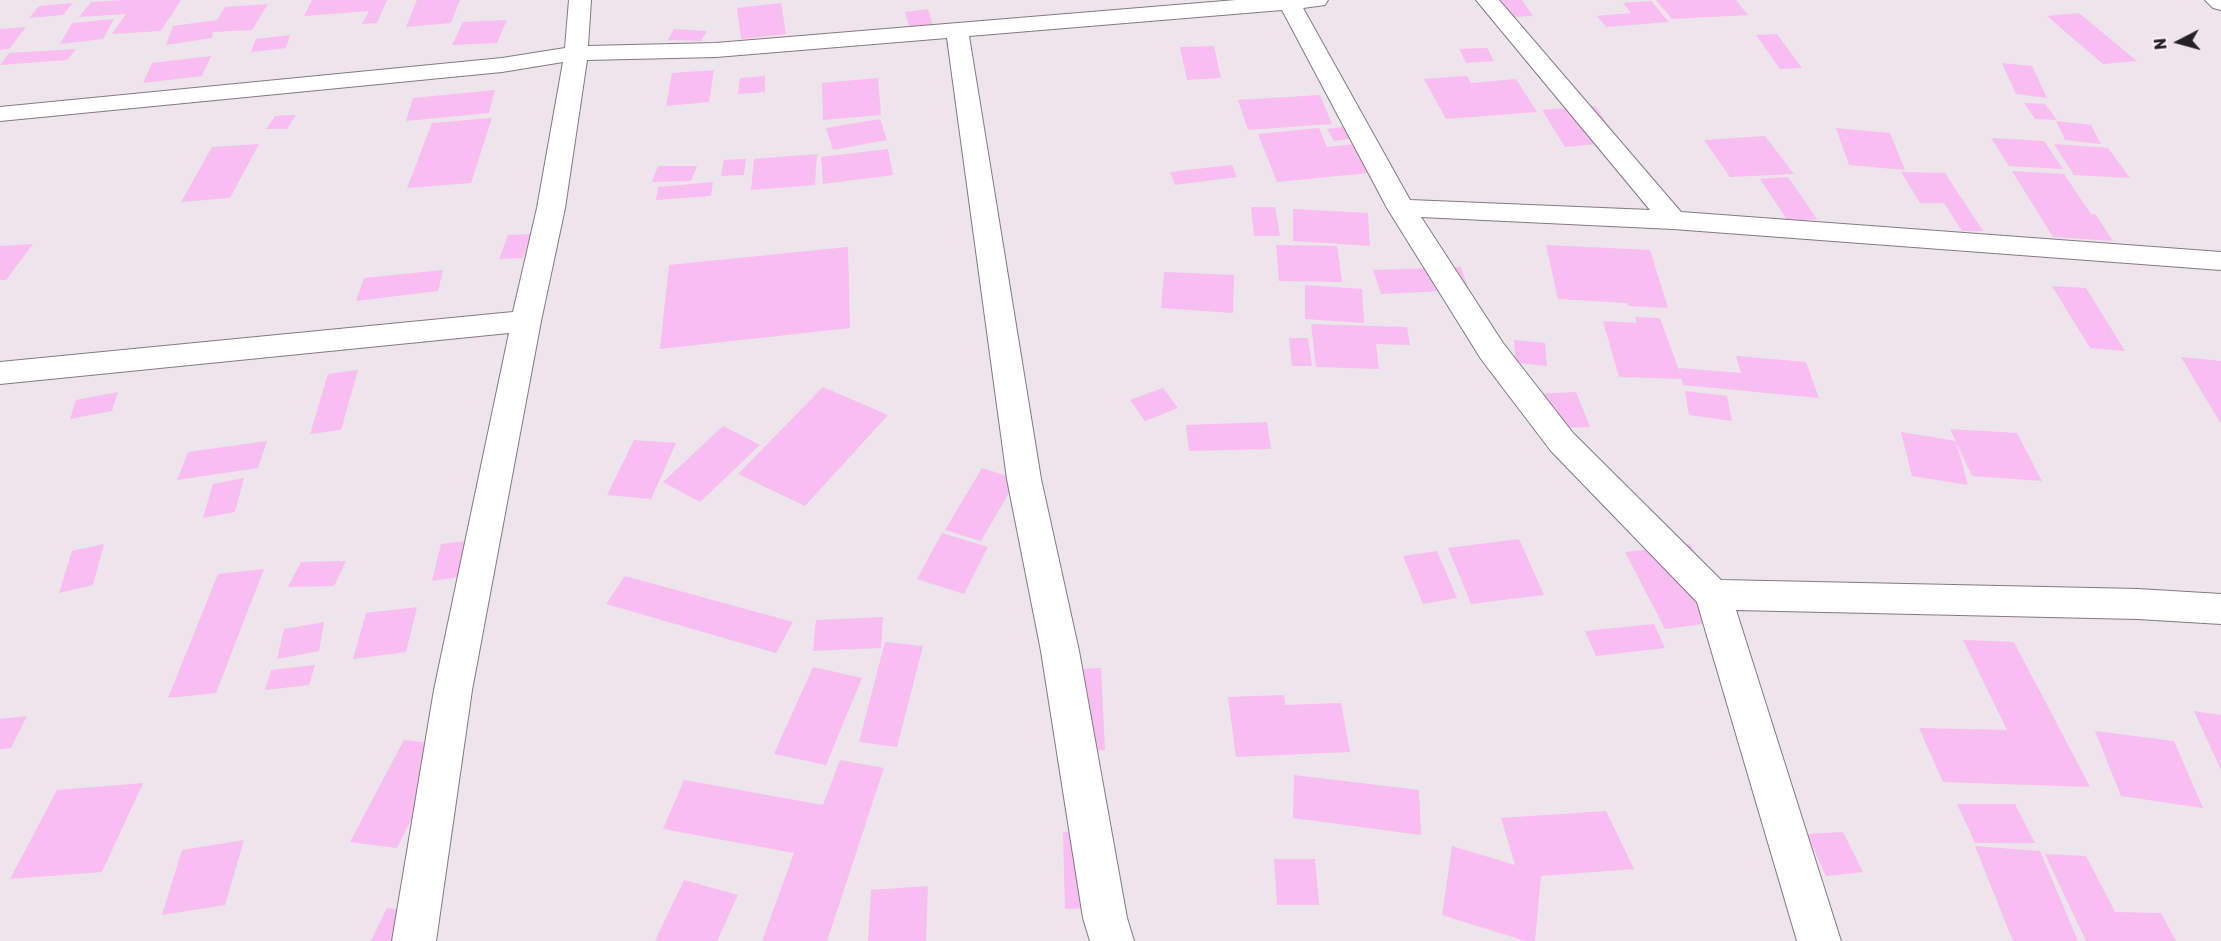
<!DOCTYPE html>
<html>
<head>
<meta charset="utf-8">
<style>
  body { margin:0 }
  #map { position:relative; width:2221px; height:941px; overflow:hidden; background:#eee4ec; font-family:Rubik,sans-serif }
  canvas { display:block }
  .north { position:absolute; left:2149px; top:12px; width:60px; height:60px; -webkit-text-stroke:4px #fbf1fa; paint-order:stroke; rotate:264deg; font-size:16px; font-weight:700; line-height:24px; text-align:center; color:#242124 }
  .north::after { content:''; display:block; margin:auto; width:21px; height:27px; background:#242124; clip-path:polygon(50% 0,100% 100%,50% 72%,0 100%) }
</style>
</head>
<body>
<div id="map">
<canvas width="2221" height="941"></canvas>
<div class="north">N</div>
</div>
<script>
const c = document.querySelector('canvas').getContext('2d');
c.lineJoin = 'round';
function fill(path, color) { c.fillStyle = color; c.fill(path, 'evenodd'); }
function trace(path, color, width, dash) { c.strokeStyle = color; c.lineWidth = width; c.lineCap = dash ? 'butt' : 'round'; c.setLineDash(dash || []); c.stroke(path); }
const building = new Path2D(`
  M126,0h55l-20,31 -49,3 14,-20 -47,3 12,-15z
  M312,0h75l-10,23 -15,1 7,-13 -65,5z
  M417,0h43l-9,23 -45,4z
  M1486,0h36l11,16 -35,2z
  M1656,0h80l12,15 -76,4z
  M1651,1l18,21 -63,5 -9,-11 34,-3 -8,-10z
  M73,3l-10,12 -34,3 10,-12z
  M781,3l5,31 -45,5 -4,-31z
  M268,4l-16,26 -39,2 -1,6 -46,7 7,-19 44,-6 8,-13z
  M928,9l5,16 -23,4 -5,-17z
  M2079,13l58,48 -34,3 -56,-48z
  M114,19l-11,20 -43,5 12,-21z
  M507,20l-10,23 -45,2 11,-23z
  M26,27l-17,22 -9,1v-21z
  M674,29l33,2 -6,10 -33,-1z
  M1777,34l25,34 -22,1 -24,-34z
  M290,35l-4,13 -35,4 5,-13z
  M1214,46l7,32 -34,2 -7,-33z
  M1487,48l7,13 -28,2 -7,-14z
  M76,49l-9,11 -67,5 9,-12z
  M211,56l-9,20 -59,7 9,-20z
  M2002,63l30,3 15,32 -31,-4z
  M714,70l-5,32 -43,4 6,-33z
  M765,76v16l-27,2 2,-16z
  M1467,76l4,7 45,-4 21,33 -91,7 -22,-40z
  M878,78l3,37 -58,5 -1,-37z
  M495,90l-6,23 -83,8 7,-23z
  M1320,95l12,29 -84,6 -10,-30z
  M2024,103l21,1 12,16 -22,-1z
  M1595,106l25,36 -55,5 -23,-37z
  M296,115l-9,14h-21l9,-13z
  M492,118l-21,65 -64,5 25,-65z
  M880,119l7,21 -54,10 -7,-22z
  M2056,121l35,4 10,19 -36,-4z
  M1356,125l7,12 -29,4 -7,-12z
  M1319,128l8,19 27,-3 14,29 -91,9 -19,-48z
  M1836,128l54,5 15,37 -56,-5z
  M1765,136l29,38 -64,3 -26,-37z
  M1991,138l53,3 19,28 -54,-3z
  M259,144l-29,54 -49,4 31,-55z
  M2054,144l54,4 22,30 -56,-3z
  M888,149l5,26 -70,9 -2,-27z
  M817,154l-2,31 -64,5 3,-31z
  M746,159l-2,16 -23,1 3,-16z
  M1232,165l5,12 -62,8 -5,-13z
  M658,166h39l-6,15 -39,1z
  M2012,171l52,3 27,40 5,1 17,26 -60,-4z
  M1901,172l44,1 38,58h-21l-18,-28h-24z
  M1788,177l29,42 -29,2 -28,-42z
  M713,182l-2,14 -55,4 2,-13z
  M1251,207h24l5,29h-26z
  M1293,209l75,4 2,33 -77,-5z
  M531,234l-8,24 -24,1 9,-24z
  M33,244l-27,36h-6v-34z
  M1276,245l61,1 5,36 -63,-1z
  M1546,245l104,5 18,58 -39,-2 -2,-3 -69,-4z
  M848,247l2,81 -190,21 9,-84z
  M1461,267l8,23 -88,4 -8,-24z
  M443,270l-5,21 -82,10 8,-23z
  M1164,272l70,3 -1,38 -72,-5z
  M1305,285l57,4 2,34 -59,-4z
  M2052,286l34,2 39,63 -35,-3z
  M1635,317l25,1 22,61 -63,-2 -16,-56 34,2z
  M1311,324l96,3 3,18 -34,-1 3,25 -63,-2z
  M1289,338h19l4,28h-20z
  M1514,340l31,3 2,23 -31,-3z
  M1736,356l70,6 13,36 -136,-13 -4,-17 62,5z
  M2181,357l40,4v63z
  M358,370l-17,60 -31,4 18,-60z
  M823,387l65,28 -83,91 -67,-32z
  M1163,388l15,20 -33,13 -15,-21z
  M1685,391l42,5 5,25 -43,-6z
  M118,392l-6,19 -42,8 6,-19z
  M1576,392l14,35 -42,2 -13,-35z
  M1267,422l4,27 -82,2 -3,-26z
  M723,426l37,19 -60,57 -37,-20z
  M1950,429l67,4 25,48 -70,-5 -16,-34 12,43 -56,-9 -11,-44 55,9z
  M634,440l42,3 -25,56 -44,-4z
  M267,441l-9,27 -81,12 11,-28z
  M982,468l35,11 -36,62 -36,-11z
  M244,478l-9,34 -32,6 10,-34z
  M942,533l46,14 -24,47 -47,-15z
  M1519,539l25,56 -73,9 -23,-56z
  M467,541l-8,36 -27,4 9,-37z
  M104,544l-11,41 -34,8 13,-42z
  M1690,544l43,76 -68,9 -40,-77z
  M1437,551l20,47 -34,6 -20,-48z
  M346,561l-12,25 -46,1 13,-25z
  M264,569l-48,124 -48,5 50,-124z
  M625,576l168,46 -17,31 -170,-49z
  M417,607l-11,45 -53,7 13,-46z
  M883,617l-2,31 -68,3 3,-31z
  M324,622l-5,29 -42,8 7,-30z
  M1654,624l11,24 -69,8 -11,-25z
  M1963,640l51,2 76,145 -147,-5 -24,-54 88,2z
  M885,642l38,4 -26,101 -38,-5z
  M315,665l-6,20 -44,5 6,-20z
  M813,667l49,11 -36,87 -52,-11z
  M1101,668l4,82 -46,3 -1,-83z
  M1284,695l1,10 56,-2 9,49 -114,5 -8,-60z
  M2194,711l27,4v55z
  M27,716l-16,32 -11,1v-30z
  M2095,731l79,10 29,67 -82,-12z
  M404,740l44,5 -51,103 -47,-6z
  M840,760l44,8 -57,173h-65l32,-88 -131,-24 21,-49 139,25z
  M1294,775l125,15 2,45 -128,-17z
  M143,783l-41,89 -92,7 47,-89z
  M1957,804h58l20,39h-60z
  M1606,811l28,58 -93,7 -6,65h-10l-83,-26 10,-69 63,19 -14,-47z
  M1109,831l3,76 -47,2 -2,-77z
  M1843,832l20,40 -37,4 -19,-42z
  M244,840l-19,65 -63,10 20,-65z
  M1975,846l65,5 38,90h-65z
  M2045,854l41,2 29,56 46,1 15,28h-90z
  M1274,859h41l4,46h-42z
  M684,880l54,15 -21,46h-62z
  M928,886l-2,55h-58l3,-51z
  M387,908l40,5 -13,28h-43z`);
const street = new Path2D(`
  M569,0h22l-3,46 128,-3 520,-43h92l-3,5 -22,3 107,192 240,10 -174,-210h23l182,212 540,40v18l-548,-41 -252,-12 82,126 70,90 148,147 417,9 83,5v30l-83,-5 -402,-9 105,331h-44l-100,-339 -146,-151 -70,-92 -94,-151 -105,-198 -313,26 72,443 38,172 48,267 7,23h-44l-7,-23 -42,-267 -34,-172 -60,-441 -231,19 -129,3 -22,148 -24,113 -69,369 -36,251h-44l42,-251 75,-357 -509,51v-22l513,-50 24,-104 26,-146 -61,10 -502,49v-14l502,-49 63,-10z
  M2205,0h16v10l-8,-2z`);
fill(building, '#f8bdf1');
trace(street, '#837a81', 2);
fill(street, '#fff');
</script>
</body>
</html>
